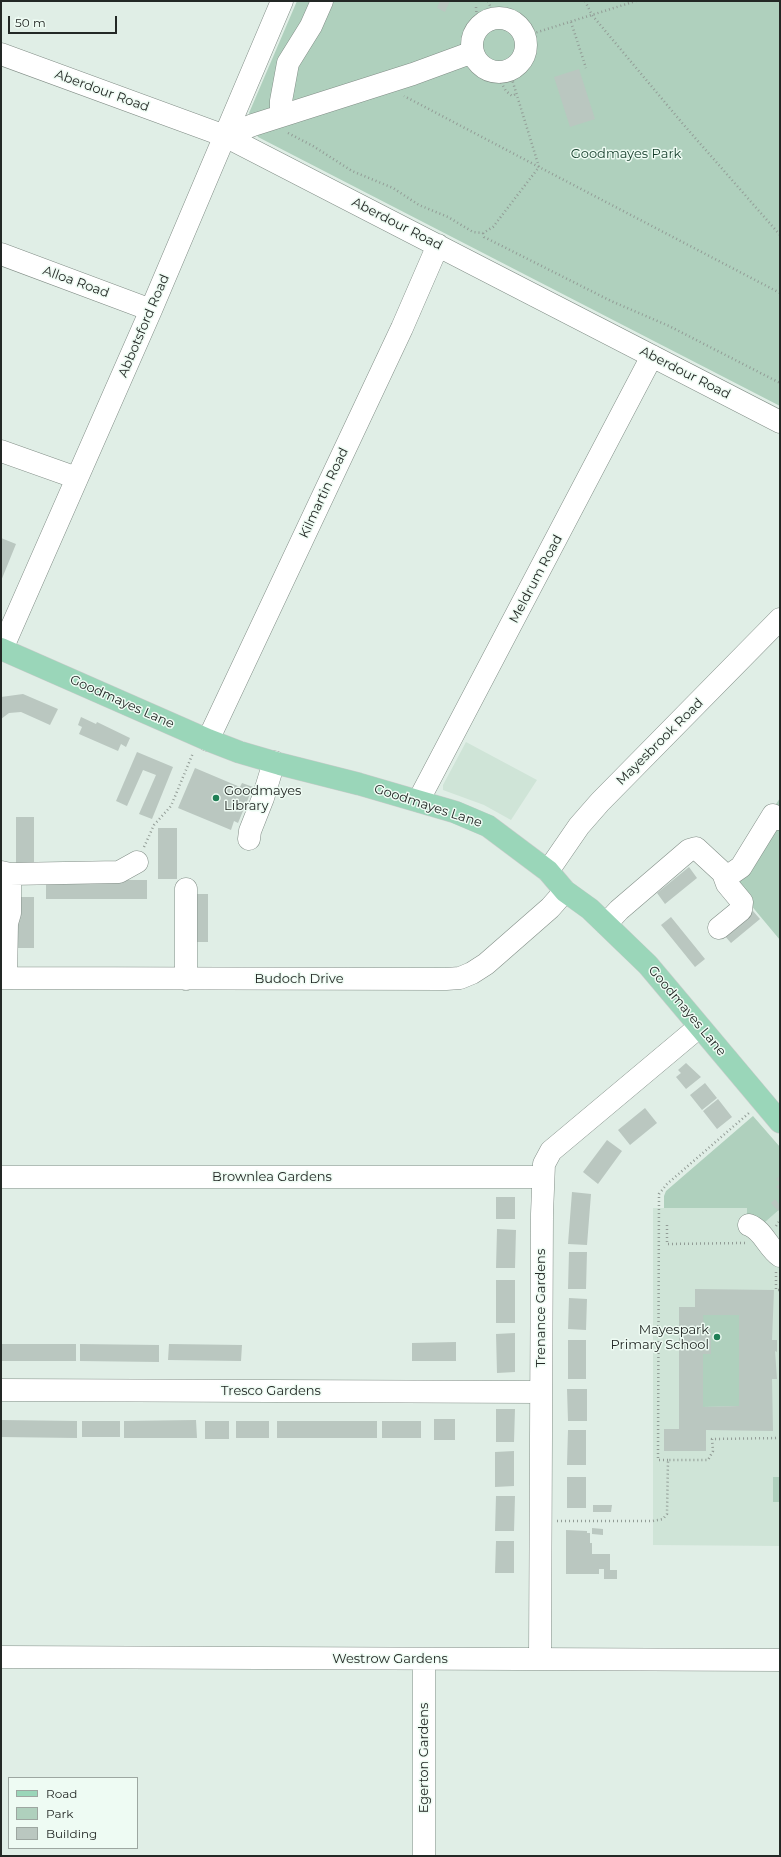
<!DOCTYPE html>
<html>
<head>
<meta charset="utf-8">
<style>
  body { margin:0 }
  #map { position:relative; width:781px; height:1857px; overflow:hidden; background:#e0eee6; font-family:Montserrat,sans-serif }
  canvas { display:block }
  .frame { position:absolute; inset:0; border:2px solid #232825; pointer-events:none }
  .legend { position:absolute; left:8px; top:1777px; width:130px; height:72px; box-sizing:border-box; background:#eefbf3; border:1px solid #9da7a1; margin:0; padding:5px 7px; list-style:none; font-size:12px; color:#232825 }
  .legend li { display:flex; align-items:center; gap:8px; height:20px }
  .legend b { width:20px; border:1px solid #9da7a1 }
  .scale { position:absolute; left:8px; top:16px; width:109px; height:18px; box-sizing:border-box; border:2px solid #232825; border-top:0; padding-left:5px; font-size:12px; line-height:14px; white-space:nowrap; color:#232825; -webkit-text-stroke:3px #eefbf3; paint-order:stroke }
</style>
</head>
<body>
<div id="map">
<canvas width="781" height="1857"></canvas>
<div class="frame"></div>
<ul class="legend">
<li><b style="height:5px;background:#9ad6b9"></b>Road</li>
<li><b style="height:11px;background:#afd0bd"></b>Park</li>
<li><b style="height:11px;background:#bac7c0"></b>Building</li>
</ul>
<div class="scale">50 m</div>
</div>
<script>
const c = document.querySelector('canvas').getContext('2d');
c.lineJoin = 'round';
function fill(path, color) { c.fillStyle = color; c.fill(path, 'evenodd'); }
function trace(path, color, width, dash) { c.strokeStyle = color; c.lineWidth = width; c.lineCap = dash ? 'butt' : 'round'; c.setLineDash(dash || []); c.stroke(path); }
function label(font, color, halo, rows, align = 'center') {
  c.font = font + ' Montserrat,sans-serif'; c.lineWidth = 3; c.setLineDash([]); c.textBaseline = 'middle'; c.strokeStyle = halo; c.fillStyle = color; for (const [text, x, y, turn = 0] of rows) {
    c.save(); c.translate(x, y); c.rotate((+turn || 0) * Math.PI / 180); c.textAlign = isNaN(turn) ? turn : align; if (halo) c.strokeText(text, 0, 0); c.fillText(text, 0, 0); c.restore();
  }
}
const built = new Path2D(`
  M466,742l71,38 -26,40 -27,-15 -41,-15v-5z
  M653,1208h94l17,15 16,-14v337l-127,-1z`);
const green = new Path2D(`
  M297,1h483v405l-522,-269 -9,-24z
  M780,798v142l-45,-54 2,-22z
  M753,1116l27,31v62l-16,14 -17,-4v-11h-83v-12l2,-5z
  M703,1315h36v91l-36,1z
  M773,1477h7v25h-7z`);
const building = new Path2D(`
  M440,1h10l-5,11 -8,-4z
  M579,69l16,50 -25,8 -16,-50z
  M1,538l15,6 -15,37z
  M23,694l35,15 -8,16 -29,-13 -12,1 -8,6v-22z
  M81,717l15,7 1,-2 33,16 -4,9 -5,-3 -3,7 -39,-17 3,-7 -4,-2z
  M137,752l36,15 -21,52 -13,-5 17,-39 -13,-5 -16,36 -11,-5z
  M195,768l45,19 2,-4 11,4 -15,36 -4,-2 -3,9 -53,-22z
  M16,817h18v51l-18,-1z
  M158,828h19v51h-19z
  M689,867l8,11 -32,26 -8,-11z
  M46,880h101v19h-101z
  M196,894h12v48h-12z
  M17,897h17v51h-18z
  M753,911l7,8 -29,24 -7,-8z
  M671,917l34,42 -10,8 -34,-42z
  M686,1063l15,14 -15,12 -10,-12 5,-4 -3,-3z
  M705,1083l12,15 -15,12 -12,-15z
  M718,1099l14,18 -15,12 -14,-18z
  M645,1108l12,15 -27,22 -12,-15z
  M607,1140l15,11 -24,33 -15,-12z
  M780,1176v15l-4,-4 4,-4 -4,-4z
  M572,1192l19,2 -4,51 -19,-1z
  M496,1197h19v22h-19z
  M775,1199l5,6v4l-2,2 -7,-8z
  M497,1229l19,1 -1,38h-19z
  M569,1252h18l-1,37h-18z
  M496,1280h19v43h-19z
  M695,1289l79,1 -2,50h5v12l-2,-1 2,28h-5l1,52 -67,-1v21h-42v-22h15v-122h16zM703,1315h36v91l-36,1v-53h8v-24h-7z
  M569,1298l18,1 -1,31 -18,-1z
  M515,1333v39l-18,1 -1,-39z
  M568,1340h18v39h-18z
  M456,1342v19h-44v-18z
  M1,1344h75v17h-75z
  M80,1344l79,1v17l-79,-1z
  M169,1344l73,1 -1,16 -73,-1z
  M567,1389h20v32h-19z
  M496,1409h19l-1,33h-18z
  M434,1419h21v21h-21z
  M1,1420l76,1v17l-76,-1z
  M196,1420l1,18h-73v-17z
  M82,1421h38v16h-38z
  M205,1421h24v18h-24z
  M236,1421h33v17h-33z
  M277,1421h100v17h-100z
  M382,1421h39v17h-39z
  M568,1430h18v35h-19z
  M514,1451v35l-19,1v-35z
  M567,1477h19v31h-19z
  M496,1496h19l-1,35h-19z
  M593,1505h19l-1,7h-18z
  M592,1528l11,1v6l-11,-1z
  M566,1530l21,1v2h3v10h2v11h18v16h7v9h-13v-10h-5v5h-33z
  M496,1541h18v32h-19z`);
const path = new Path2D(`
  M488,1l7,17
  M585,1l7,14 91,109 97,111
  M476,7l1,13 3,7
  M571,22l15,46
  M525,36l111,-35
  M511,70v6l28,91 241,126
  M495,72l11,19 6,5 4,-2
  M288,133l25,13 39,25 41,17 26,17 29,12 25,15 10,1 10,-6 46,-60 -135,-71
  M483,233l1,4 18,9 109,55 58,25 111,57
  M144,847l10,-22 17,-19 22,-53
  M667,1225v19l78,-1
  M776,1226l4,-6
  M776,1272v18h4
  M668,1460h-10l1,-266 8,-10 82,-71
  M557,1521h96l10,-2 4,-5 1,-54h40l5,-9 -1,-12 68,-1`);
const minor = new Path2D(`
  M472 45a27 27 0 1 1 54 0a27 27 0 1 1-54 0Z
  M1,54l224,82 555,286
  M281,116v-15l7,-38 23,-37 11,-25
  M225,136l28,-11 160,-51 60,-22
  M1,254l150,56
  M1,451l76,27
  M2,649l149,-339 131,-309
  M208,740l194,-412 36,-83
  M420,801l3,-9 229,-436
  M249,839l1,-8 13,-33 11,-36
  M548,871l31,-45 21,-24 180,-183
  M1,872l9,2 109,-2 18,-10
  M186,889v90
  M606,924l13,-14 70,-60 7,-2 27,25 5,3 13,-9 32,-52 5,4
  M719,928l22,-18 1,-8 -15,-18 -4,-11
  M1,978l445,1 14,-1 12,-5 14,-9 64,-56 15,-17
  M6,978l1,-55 3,-10v-39
  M1,1177h541
  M749,1225c14,5 19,23 31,31
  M1,1390l540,2
  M1,1657l779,3
  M540,1659l2,-445 2,-50 7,-13 148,-124
  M424,1856v-197`);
const major = new Path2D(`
  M1,649l207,91 31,12 41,12 79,20 96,28 33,14 60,45 17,20 25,18 58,56 132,157`);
const markers = [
  [216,798,4,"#207f56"],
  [717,1337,4,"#207f56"]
];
const streetNames = [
  ["Aberdour Road",102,91,20],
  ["Aberdour Road",397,224,27],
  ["Alloa Road",76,282,20],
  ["Abbotsford Road",144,326,-67],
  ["Aberdour Road",685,373,27],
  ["Kilmartin Road",324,493,-65],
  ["Meldrum Road",536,579,-62],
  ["Goodmayes Lane",122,702,24],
  ["Mayesbrook Road",660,742,-45],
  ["Goodmayes Lane",428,806,18],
  ["Budoch Drive",299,979],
  ["Goodmayes Lane",687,1011,50],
  ["Brownlea Gardens",272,1177],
  ["Trenance Gardens",541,1308,-90],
  ["Tresco Gardens",271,1391],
  ["Westrow Gardens",390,1659],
  ["Egerton Gardens",424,1758,-90]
];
const parkNames = [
  ["Goodmayes Park",626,154]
];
const poiNames = [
  ["Goodmayes",224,791],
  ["Library",224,806],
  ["Mayespark",709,1330,"right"],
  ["Primary School",709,1345,"right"]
];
fill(built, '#cfe4d7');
fill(green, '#afd0bd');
fill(building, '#bac7c0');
trace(minor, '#828e87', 23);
trace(major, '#cacbcb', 23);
trace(path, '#929c96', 2.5, [1, 3]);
trace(minor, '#fff', 22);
trace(major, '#9ad6b9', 22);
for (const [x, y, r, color] of markers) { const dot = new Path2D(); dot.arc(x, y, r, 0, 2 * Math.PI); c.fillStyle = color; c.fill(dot); trace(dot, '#eefbf3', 1.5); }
label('13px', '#232825', '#eefbf3', streetNames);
label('13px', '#133c29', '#eefbf3', parkNames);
label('13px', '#232825', '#eefbf3', poiNames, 'left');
</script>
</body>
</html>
